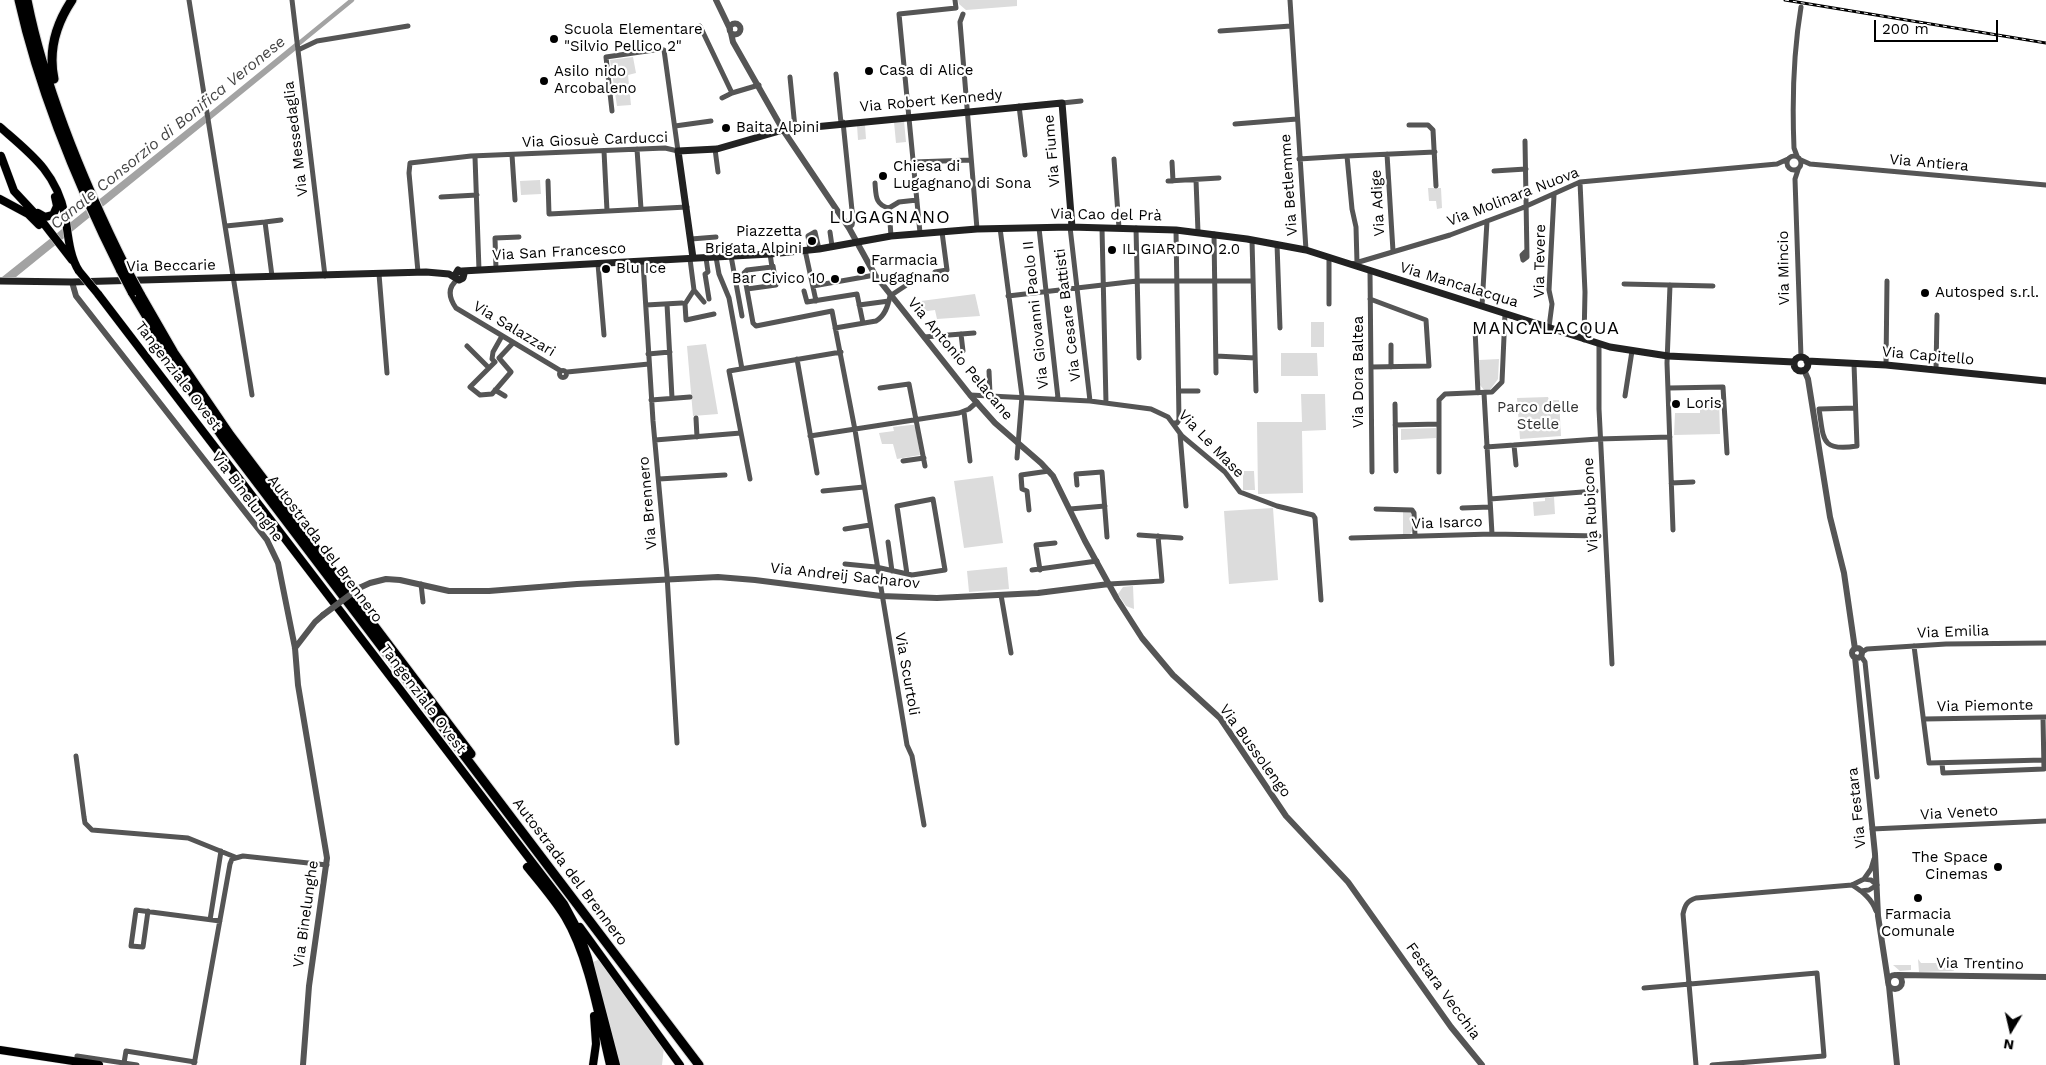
<!DOCTYPE html>
<html>
<head>
<meta charset="utf-8">
<style>
  body { margin:0 }
  #map { position:relative; width:2046px; height:1065px; overflow:hidden; background:#fff; font-family:"Work Sans",sans-serif }
  canvas { display:block }
  .north { position:absolute; left:1986px; top:1005px; width:50px; height:50px; -webkit-text-stroke:4px #fff; paint-order:stroke; rotate:189deg; font-size:14px; font-weight:700; line-height:20px; text-align:center; color:#000 }
  .north::after { content:''; display:block; margin:auto; width:18px; height:22px; background:#000; clip-path:polygon(50% 0,100% 100%,50% 72%,0 100%) }
  .scale { position:absolute; left:1874px; top:20px; width:124px; height:22px; box-sizing:border-box; border:2px solid #000; border-top:0; padding-left:6px; font-size:15px; line-height:18px; white-space:nowrap; color:#000; -webkit-text-stroke:4px #fff; paint-order:stroke }
</style>
</head>
<body>
<div id="map">
<canvas width="2046" height="1065"></canvas>
<div class="north">N</div>
<div class="scale">200 m</div>
</div>
<script>
const c = document.querySelector('canvas').getContext('2d');
c.lineJoin = 'round';
function fill(path, color) { c.fillStyle = color; c.fill(path, 'evenodd'); }
function trace(path, color, width, dash) { c.strokeStyle = color; c.lineWidth = width; c.lineCap = dash ? 'butt' : 'round'; c.setLineDash(dash || []); c.stroke(path); }
function label(font, color, halo, rows, align = 'center') {
  c.font = font + ' "Work Sans",sans-serif'; c.lineWidth = 4.5; c.setLineDash([]); c.textBaseline = 'middle'; c.strokeStyle = halo; c.fillStyle = color; for (const [text, x, y, turn = 0] of rows) {
    c.save(); c.translate(x, y); c.rotate((+turn || 0) * Math.PI / 180); c.textAlign = isNaN(turn) ? turn : align; if (halo) c.strokeText(text, 0, 0); c.fillText(text, 0, 0); c.restore();
  }
}
const green = new Path2D(`
  M958,0h59v6l-51,4 -7,-6z
  M633,57l3,16 -8,2 3,30 -14,1 -7,-46z
  M904,121l2,21 -10,1 -2,-21z
  M857,125h8l1,14 -8,1z
  M540,180l1,14 -20,1 -1,-14z
  M1428,188h13l1,20 -5,1 -1,-8h-7z
  M975,294l5,22 -43,3 -2,-9 -15,2 -7,-10z
  M1311,322h13v25h-13z
  M706,344l12,70 -25,2 -6,-70z
  M1281,353h36l1,23h-37z
  M1499,359l-1,20 -8,11h-6l-4,-5 -1,-25z
  M1301,394h24l1,36 -24,1 1,62 -45,1 -1,-72h45z
  M1548,397l1,3h10l2,36 -41,3 -3,-41z
  M1700,400h19l1,34 -46,1 1,-22h25z
  M911,425h3l2,5 4,25 -23,4 -4,-15h-11l-3,-11 15,-2 -1,-4z
  M1436,428v10l-35,2v-11z
  M1243,471h11l1,19h-12z
  M993,476l10,67 -39,5 -10,-67z
  M1554,497l1,17 -21,2 -1,-14 12,-1v-3z
  M1273,508l5,72 -49,4 -5,-73z
  M1403,511h6l2,2 1,18 -2,3h-7z
  M1007,567l2,22 -40,3 -2,-21z
  M1133,586l1,23 -8,-3 -8,-12 5,-7z
  M600,959l64,88 -2,18h-43l-26,-103z
  M1918,959l3,4h16l3,4 13,1 1,3 -35,1z
  M1893,965h18v5l-11,1z`);
const water = new Path2D(`
  M295,43l1,7 -86,70 -1,-7z
  M205,115l1,8 -190,154h-14z`);
const canal = new Path2D(`
  M297,45l55,-45`);
const minor = new Path2D(`
  M189,0l63,395
  M292,0l33,276
  M1290,0l16,250
  M963,14l-3,8 17,207
  M700,26l32,67 27,-8
  M1220,31l71,-5
  M298,50l19,-9 91,-15
  M836,74l5,49
  M790,77l5,51
  M722,98l10,-5
  M1062,103l19,-2
  M1019,106l6,49
  M843,122l10,98 -1,5 -3,3
  M1235,124l62,-5
  M1409,125h19l5,5 3,56
  M675,126l36,-5
  M1525,141l2,116 -4,3 -1,-5 3,-3
  M637,149l4,60
  M715,149l3,23
  M604,151l3,60
  M1387,154l6,97
  M512,155l3,45
  M1787 163a7 7 0 1 1 14 0a7 7 0 1 1-14 0Z
  M1347,156l88,-4
  M1797,156l-3,-8c-2,-48 -1,-93 7,-141
  M475,157l4,113
  M1114,159l5,69
  M1299,159l48,-3 5,53 4,18 1,36
  M1801,160l9,4 236,21
  M914,162l57,-2
  M1172,162l1,19
  M1798,170l-3,9 6,178
  M1494,171l32,-2
  M1196,180l2,52
  M548,181l1,33 138,-7
  M1168,181l51,-3
  M1580,182l5,110 -1,48
  M875,183c1,12 0,22 14,25
  M441,197l36,-2
  M265,222l16,-2
  M226,226l39,-4 7,54
  M1070,227l20,174
  M1000,228l22,168 -5,62
  M1039,228l19,170
  M1102,228l4,175
  M1136,228l3,130
  M830,232l2,14
  M920,233l-21,-219 57,-6 -1,-8
  M1214,234l2,139
  M891,236l-2,-28 10,-6 18,-2
  M691,239l25,-2
  M1252,240l4,151
  M1277,244l3,84
  M810,249l-2,-13 7,-4 4,17
  M805,250l11,51
  M770,254l2,13 -25,3 -3,3 9,50 3,3 76,-15 23,119 52,315 5,11 12,69
  M731,256l11,60
  M716,257l3,17 10,24 13,71
  M1329,257v47
  M706,258l2,14 -3,2 4,25
  M690,259l4,31 -9,14 1,16 28,-6
  M643,262l10,159 14,154 10,168
  M598,264l6,71
  M1352,264l98,-29 72,-27 58,-26 197,-18 11,-5
  M496,269l-1,-31 24,-1
  M1370,271l2,201
  M418,272l-9,-99 1,-10 61,-7 194,-8 13,3 -14,-101 -3,-1 -55,8 6,54
  M935,272l12,-2 -5,-38
  M379,274l8,99
  M457,280c-10,8 -8,18 -1,28l105,63
  M1624,284l89,2
  M1670,285l-3,78 6,167
  M813,286l62,-11
  M747,289l29,-4 -3,-19
  M694,290l10,12
  M804,291l3,11 50,-8 6,29
  M1008,296l129,-15h116
  M1370,299l56,21 3,46 -58,1
  M667,304l5,94
  M646,305l36,-2
  M859,305l30,-4
  M1482,306l5,-85
  M1549,327l3,-23 -3,-14 5,-95
  M835,328l41,-7c9,-5 12,-15 14,-25l15,-10
  M1475,329l3,64
  M961,334l2,17
  M502,336l-9,16 -1,7 3,3 -25,25 10,8 12,-1 19,-22 -12,-14 14,-15
  M924,337l50,-4
  M1599,344v65l13,255
  M1391,345v22
  M467,346l22,22
  M648,354l22,-2
  M1216,356l39,2
  M797,359l20,114
  M1854,364l3,82c-37,6 -33,-7 -38,-37l36,-1
  M1886,365l1,-84
  M1936,370l1,-55
  M559.5 374a3.5 3.5 0 1 1 7 0a3.5 3.5 0 1 1-7 0Z
  M989,371l1,23
  M567,372l82,-8
  M880,388l29,-4 16,82
  M1669,388l54,-1 4,66
  M495,390l10,6
  M1179,391h19
  M970,395l120,6 61,8 17,8 14,19 43,36 15,20 37,14 36,9 2,3 6,82
  M1625,396l7,-45
  M651,400l39,-3
  M1395,404l1,67
  M964,412l6,49
  M696,418l1,19
  M1173,423h4l2,-3 -3,-190
  M1395,425l44,-1
  M1180,434l6,72
  M810,436l149,-23 10,-4 8,-7
  M655,440l86,-7
  M1514,445l2,20
  M1486,447l112,-8 72,-2
  M903,461l21,-3
  M1439,472v-72l6,-6 47,-2 10,-10 3,-68
  M659,479l66,-4
  M750,479l-21,-108 112,-19
  M1671,483l22,-1
  M1077,485l-1,-11 26,-2 5,65
  M823,491l41,-4
  M1490,499l106,-8
  M1462,508l28,-1
  M1070,509l35,-3
  M1376,509l36,1 2,3 1,23
  M1029,510l-2,-19 -5,-2 -1,-14 28,-4
  M845,529l25,-4
  M1492,534l107,2
  M1139,535l42,3
  M1351,538l141,-4 -8,-141
  M888,542l4,29
  M845,564l31,3 36,8 33,-5 -12,-71 -36,7 10,68
  M1032,570l65,-9
  M1040,570l-4,-25 19,-2
  M421,584l2,18
  M1109,584l53,-3 -4,-45
  M1001,595l10,58
  M1914,646l15,117 114,-3
  M1862,652l5,-3 79,-5 100,-1
  M1861,656l4,6 12,115
  M1924,719l122,-2
  M76,756l8,61 1,6 7,7 96,8 47,19
  M1942,763l1,10 101,-4 -1,-51
  M1872,829l174,-8
  M1864,879l7,-10 3,-10
  M1852,885c11,7 20,14 24,26
  M148,911l-5,36 -12,-1 5,-36 84,11
  M210,920l11,-69
  M1644,988l173,-15 7,83 -112,9
  M77,1062v-6l60,9
  M124,1063l2,-12 69,11
  M194,1065l36,-201 2,-5 11,-3 84,9
  M1696,1065l-13,-151c2,-9 4,-13 13,-16l156,-13 12,-6 7,1 6,5 -8,5 -8,1`);
const tertiary = new Path2D(`
  M716,0l14,29
  M729.5 29a5.5 5.5 0 1 1 11 0a5.5 5.5 0 1 1-11 0Z
  M731,33l2,9 50,88 66,98 26,47 95,120 25,28 46,40 12,13 32,65 32,58 25,39 31,37 47,43 66,98 62,66 103,145 31,38
  M72,282l4,14 191,244 11,23 17,85 3,37 29,173 -18,128 -6,79
  M1804,370l4,9 22,138 14,56 11,76
  M359,588l11,-5 16,-4 14,1 49,11h40l88,-7 141,-7 37,3 126,16 56,2 101,-5 71,-9
  M295,648l20,-26 8,-7
  M1852 653a5 5 0 1 1 10 0a5 5 0 1 1-10 0Z
  M1855,657l20,197 3,62 10,65
  M1888 982a7 7 0 1 1 14 0a7 7 0 1 1-14 0Z
  M1897,975l149,2
  M1889,986l8,79`);
const secondary = new Path2D(`
  M693,258l-15,-107 39,-2 66,-19 279,-27 10,124
  M462,271l308,-17 49,-5 72,-13 86,-7 93,-2 106,3 71,9 59,11 304,97 58,9 126,6
  M0,281l72,1 354,-10 23,2 10,6 4,-2 1,-4 -6,-4 -4,7
  M1794 364a7 7 0 1 1 14 0a7 7 0 1 1-14 0Z
  M1807,361l79,4 160,16`);
const primary = new Path2D(`
  M0,1050l99,15`);
const trunk = new Path2D(`
  M0,127c31,27 56,45 65,88 3,18 4,41 14,56
  M1,156l13,35 27,29 31,40
  M0,199l28,15 11,11
  M38,213l7,4 8,-2 4,-9 -2,-9
  M98,294l466,610 15,28 9,26 28,107
  M527,867c13,16 27,32 38,50 24,40 34,102 45,148
  M580,927l100,138
  M593,1065l3,-21 -2,-28`);
const motorway = new Path2D(`
  M19,0c21,94 59,185 102,271
  M27,0c18,90 59,188 100,270
  M54,79c-6,-29 2,-55 18,-79
  M132,292l58,97 34,50 475,626
  M140,294l34,59 56,82 241,319`);
const rail = new Path2D(`
  M1785,0l261,43`);
const tertiaryBridge = new Path2D(`
  M323,615l36,-27`);
const trunkBridge = new Path2D(`
  M79,271l19,23`);
const motorwayBridge = new Path2D(`
  M127,270l13,24
  M121,271l11,21`);
const markers = [
  [554,39,5,"#000"],
  [869,71,5,"#000"],
  [544,81,5,"#000"],
  [726,128,5,"#000"],
  [883,176,5,"#000"],
  [812,241,5,"#000"],
  [1112,250,5,"#000"],
  [606,269,5,"#000"],
  [861,270,5,"#000"],
  [835,279,5,"#000"],
  [1925,293,5,"#000"],
  [1676,404,5,"#000"],
  [1998,867,5,"#000"],
  [1918,898,5,"#000"]
];
const poiNames = [
  ["Scuola Elementare",564,30],
  ["\"Silvio Pellico 2\"",564,47],
  ["Casa di Alice",879,71],
  ["Asilo nido",554,72],
  ["Arcobaleno",554,89],
  ["Baita Alpini",736,128],
  ["Chiesa di",893,167],
  ["Lugagnano di Sona",893,184],
  ["Piazzetta",802,232,"right"],
  ["Brigata Alpini",802,249,"right"],
  ["IL GIARDINO 2.0",1122,250],
  ["Farmacia",871,261],
  ["Lugagnano",871,278],
  ["Blu Ice",616,269],
  ["Bar Civico 10",825,279,"right"],
  ["Autosped s.r.l.",1935,293],
  ["Loris",1686,404],
  ["The Space",1988,858,"right"],
  ["Cinemas",1988,875,"right"],
  ["Farmacia",1918,915,"center"],
  ["Comunale",1918,932,"center"]
];
const streetNames = [
  ["Via Robert Kennedy",931,101,-5],
  ["Via Messedaglia",296,139,-97],
  ["Via Giosuè Carducci",595,140,-2],
  ["Via Fiume",1052,151,-95],
  ["Via Antiera",1929,163,5],
  ["Via Betlemme",1289,185,-94],
  ["Via Molinara Nuova",1513,197,-21],
  ["Via Adige",1378,203,-93],
  ["Via Cao del Prà",1106,215,1],
  ["Via San Francesco",559,252,-3],
  ["Via Tevere",1540,261,-89],
  ["Via Beccarie",171,266,-1],
  ["Via Mincio",1784,268,-91],
  ["Via Mancalacqua",1459,285,17],
  ["Via Giovanni Paolo II",1036,315,-96],
  ["Via Cesare Battisti",1068,315,-97],
  ["Via Salazzari",514,329,31],
  ["Via Capitello",1928,356,5],
  ["Via Antonio Pelacane",960,359,50],
  ["Via Dora Baltea",1359,372,-90],
  ["Tangenziale Ovest",178,376,53],
  ["Via Le Mase",1211,444,46],
  ["Via Binelunghe",247,497,53],
  ["Via Brennero",648,503,-95],
  ["Via Rubicone",1591,505,-93],
  ["Via Isarco",1447,523,-2],
  ["Autostrada del Brennero",325,549,53],
  ["Via Andreij Sacharov",845,576,6],
  ["Via Emilia",1953,632,-2],
  ["Via Scurtoli",907,674,80],
  ["Tangenziale Ovest",423,699,53],
  ["Via Piemonte",1985,706,-1],
  ["Via Bussolengo",1255,751,54],
  ["Via Festara",1857,808,-96],
  ["Via Veneto",1959,813,-3],
  ["Autostrada del Brennero",570,872,53],
  ["Via Binelunghe",306,914,-82],
  ["Via Trentino",1980,964,1],
  ["Festara Vecchia",1443,991,54]
];
const parkNames = [
  ["Parco delle",1538,408],
  ["Stelle",1538,425]
];
const waterNames = [
  ["Canale Consorzio di Bonifica Veronese",168,133,-39]
];
const quarterNames = [
  ["LUGAGNANO",890,218],
  ["MANCALACQUA",1546,329]
];
fill(green, '#dcdcdc');
fill(water, '#a3a3a3');
trace(canal, '#a3a3a3', 4.5);
trace(primary, '#dbdbdb', 9);
trace(trunk, '#dbdbdb', 9);
trace(motorway, '#dbdbdb', 11);
trace(minor, '#555', 5);
trace(tertiary, '#555', 6);
trace(secondary, '#222', 7);
trace(primary, '#000', 8);
trace(trunk, '#000', 8);
trace(motorway, '#000', 9);
trace(rail, '#000', 3);
trace(rail, '#fff', 1, [4]);
trace(trunkBridge, '#dbdbdb', 9, []);
trace(motorwayBridge, '#dbdbdb', 11, []);
trace(tertiaryBridge, '#555', 6);
trace(trunkBridge, '#000', 8);
trace(motorwayBridge, '#000', 9);
for (const [x, y, r, color] of markers) { const dot = new Path2D(); dot.arc(x, y, r, 0, 2 * Math.PI); c.fillStyle = color; c.fill(dot); trace(dot, '#fff', 2); }
label('15px', '#000', '#fff', poiNames, 'left');
label('15px', '#000', '#fff', streetNames);
label('15px', '#333', '#fff', parkNames);
label('italic 16px', '#444', '#fff', waterNames);
c.letterSpacing = '1px';
label('18px', '#000', '#fff', quarterNames);
c.letterSpacing = '0px';
</script>
</body>
</html>
